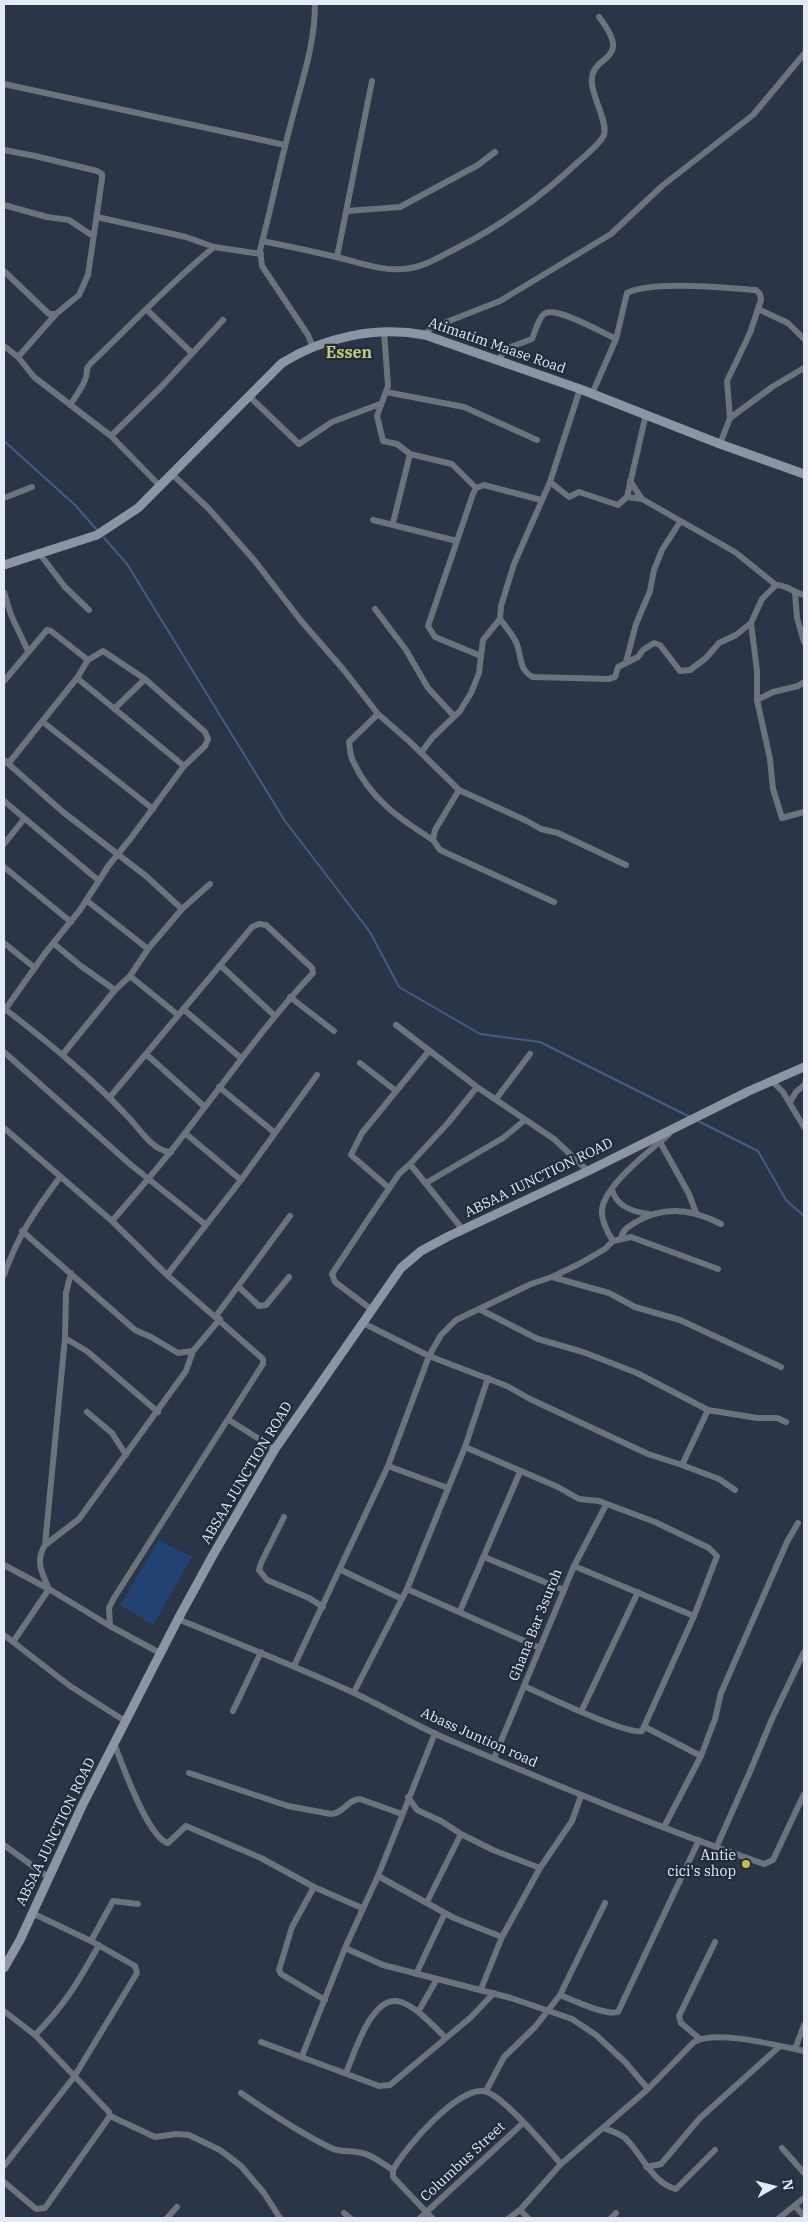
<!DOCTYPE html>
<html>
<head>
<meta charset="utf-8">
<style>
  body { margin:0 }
  #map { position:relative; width:808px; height:2222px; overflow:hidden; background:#2a3547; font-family:"IBM Plex Serif",serif }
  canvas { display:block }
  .frame { position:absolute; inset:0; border:5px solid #e3eaf6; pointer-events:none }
  .north { position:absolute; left:748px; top:2162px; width:50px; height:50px; -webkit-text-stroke:4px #202b3c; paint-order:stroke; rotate:82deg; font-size:14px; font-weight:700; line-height:20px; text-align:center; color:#e3eaf6 }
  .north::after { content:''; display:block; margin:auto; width:18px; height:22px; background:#e3eaf6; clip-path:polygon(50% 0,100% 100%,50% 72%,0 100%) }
</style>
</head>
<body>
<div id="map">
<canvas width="808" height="2222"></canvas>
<div class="frame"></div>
<div class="north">N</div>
</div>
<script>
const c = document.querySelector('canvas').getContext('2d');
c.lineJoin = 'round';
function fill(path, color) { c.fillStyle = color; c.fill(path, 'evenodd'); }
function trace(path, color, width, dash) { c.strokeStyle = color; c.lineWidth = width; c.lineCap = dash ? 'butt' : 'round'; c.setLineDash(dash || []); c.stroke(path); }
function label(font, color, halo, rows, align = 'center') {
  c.font = font + ' "IBM Plex Serif",serif'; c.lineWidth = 4.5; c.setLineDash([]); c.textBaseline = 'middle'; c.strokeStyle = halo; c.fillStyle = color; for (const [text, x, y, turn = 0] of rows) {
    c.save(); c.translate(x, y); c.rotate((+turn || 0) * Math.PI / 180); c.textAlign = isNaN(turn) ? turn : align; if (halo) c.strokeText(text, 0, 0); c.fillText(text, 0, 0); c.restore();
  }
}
const green = new Path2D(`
  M159,1540l33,17 -39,68 -33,-20z`);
const stream = new Path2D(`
  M4,441l71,64 22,25
  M104,538l23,26 158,257 85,111 29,55 81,47 60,8 150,75
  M696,1120l62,31 28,49 18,16`);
const street = new Path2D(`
  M4,84l281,61
  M4,150l31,6 62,15 5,3v5l-14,96 -9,20 -23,19h-7l-45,-43
  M4,205l43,12 22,3 24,16
  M347,211l53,-4 78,-42 17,-13
  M97,217l89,20 28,10 47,7
  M262,241c25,5 50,10 74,16 23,5 43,14 67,12 19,-1 35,-11 52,-20 46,-23 86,-52 123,-87 8,-7 22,-18 26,-27 4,-12 -11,-37 -12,-51 -4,-32 44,-19 7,-67
  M337,257l35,-176
  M758,309l30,14 16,16
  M147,310l45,43
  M384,331l4,55 -11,30 6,25 14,3 13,10 42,10 24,24
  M425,335l6,-7 69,-27 111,-67 51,-48 91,-71 51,-61
  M4,346l14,11 16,20 77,59 50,51
  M313,347l-5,-12 -46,-69 -2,-16c11,-41 19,-82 30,-123 10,-41 25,-80 25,-123
  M18,357l38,-43
  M499,360l6,-11 27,-10c3,-7 6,-20 12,-25 11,-9 59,19 72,25
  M386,392l78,15 73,33
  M592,394l24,-55 11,-46c26,-13 99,-5 129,-3l4,4 1,6 -11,33 -23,48 3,37 -10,26
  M249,396l50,48 33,-22 48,-18
  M70,405c7,-11 18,-24 17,-37l4,-5c41,-39 79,-80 123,-116
  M730,418l42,-31 32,-19
  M111,436l52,-51 60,-65
  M173,475l36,34 45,51 48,62 41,47 35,45 32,28 49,48 68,31 14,8 17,4 68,32
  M630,481l12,18
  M550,482l19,15 10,-5 39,13 9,-8 19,-83
  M627,497l15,2 93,53 41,33c9,-1 19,8 28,10
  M4,498l28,-11
  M373,520l84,21
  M393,523l17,-69
  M39,553l26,34 24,23
  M776,585l-14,14 -11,24 6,48v29l13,59 3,30 9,29 22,-6
  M4,592l7,23 17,36
  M795,593l2,25 7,24
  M375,609l31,41 22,38 26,28
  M500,619c6,8 12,15 16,23 6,13 2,28 17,35l75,2 7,-2 3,-10 20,-10 5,-7 11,-7 6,2 20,26 10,-1 16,-12 13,-15 17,-8 15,-12
  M481,656l-46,-19 -7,-11 45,-132 3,-6 8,-3 57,15
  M626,662l10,-38 14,-33 4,-21 8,-20 18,-28
  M77,678l107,88 21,-20 3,-7 -3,-7 -60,-53
  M4,681l43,-51 4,1 37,29
  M757,700l16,-8 25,-6 6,-4
  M378,714l-29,28c1,6 1,14 4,19 17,38 47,58 80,79
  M43,722l110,87
  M421,753l11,-15 28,-27 11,-18 8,-20 4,-33 17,-21 1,-13 13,-42 36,-82 30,-93
  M4,760l59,52 83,64 36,33
  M8,764l69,-86 11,-18 15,-9 42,28 -31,30
  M459,790l-24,40 -2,10 7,10 114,52
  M4,801l94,79
  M4,844l20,-25
  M4,867l67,55
  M86,900l62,49
  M4,943l31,25
  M53,943l28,23 34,24
  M220,965l55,51
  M130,976l48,39
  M290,997l44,34
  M5,1009c44,34 87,69 125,110 11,12 23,32 41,33
  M183,1009l58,49
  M4,1011l42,-59 34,-42 29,-45 22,-27 53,-72
  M396,1025l81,62 77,52 34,32
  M4,1052l127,113 75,60
  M63,1054l52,-64 15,-14 18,-27 34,-40 28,-25
  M146,1054l59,53
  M360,1063l36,28
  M772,1081l11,11 21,35
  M219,1087l56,46
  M110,1097l142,-170 7,-3 7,1 46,43 1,5c-47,50 -86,106 -128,160 -23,31 -48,59 -73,88
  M496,1099l34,-45
  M790,1102l6,-10 8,-7
  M4,1128l108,93 55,54 96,84v5l-149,234 -5,10 1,18
  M185,1133l56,47
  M660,1142l29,52 7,19
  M410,1164l38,-41 29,-36
  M426,1183l77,-45 22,-18
  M389,1188l-38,-33 11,-22 67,-82
  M612,1190c5,17 21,22 37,24
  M22,1231l113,99 16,7 27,16 15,-2
  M621,1239c1,-9 7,-12 15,-17 28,-17 57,-13 85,2
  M613,1241c-6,-9 -14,-25 -10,-36 7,-24 47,-54 66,-71
  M4,1275c14,-40 31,-64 56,-98
  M167,1275l74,-95 76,-105
  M552,1277l57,16 26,14 45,13 101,47
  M238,1286l21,20 7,-1 23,-28
  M371,1309l-36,-27 -3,-8 39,-59 28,-41 11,-10 53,66
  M216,1316l74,-100
  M363,1323l66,33 78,30 23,13 118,55 34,11 26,-55 -71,-37 -54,-21 -45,-13 -59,-30
  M65,1338l23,14 70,60
  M708,1410l49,8h20l9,4
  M87,1412l25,21 14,22
  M229,1420l46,29
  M465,1447l93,40 21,12 20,2 56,21 54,26 8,8 -23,60 -52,115c-16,4 -98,-36 -118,-45
  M682,1465l37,14 16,11
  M388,1466l60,22
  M284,1517l-23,46 -2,7 8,10 42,18 14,9
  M45,1545l20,-207 1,-45 5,-20
  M484,1557l80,33
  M4,1565l45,24 61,37 50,27
  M574,1566l120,50
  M341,1570l61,29
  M407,1589l133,59
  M460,1611l60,-139
  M178,1619c58,24 117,47 174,73 35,16 67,36 102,50 102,43 205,86 310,122l9,-4 31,-66
  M4,1635l66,51 55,35
  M13,1642l36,-53c-7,-15 -14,-28 -4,-44l34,-26 107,-148 7,-20 27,-32
  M294,1666l94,-200 41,-110 12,-21 15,-15 75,-36 21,-7 27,-13 26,-15 8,-8 18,-4 87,32
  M354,1692l53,-103 58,-142 23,-69
  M233,1711l28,-59
  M581,1712l57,-120
  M645,1727l56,29
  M114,1743c8,21 34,95 54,100l18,-17 75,32 53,29 48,21
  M494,1758l80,-192 32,-61
  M189,1773l99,33 43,8c12,0 17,-15 29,-15l42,15
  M408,1797l9,13 24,11 20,13 32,16 47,18 32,-47 9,-25
  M664,1827l37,-71 14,-37 6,-26 66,-151 11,-19
  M4,1845l44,32
  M716,1848l33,-74 23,-55 32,-67
  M378,1876l76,42 48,19 -21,52
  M314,1887l-22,40 -13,43 2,4 44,26
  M427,1902l34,-68
  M502,1937l38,-69
  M91,1941l22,-40 25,3
  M345,1948l38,17 128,33 61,21 24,16 30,28 22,26
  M416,1974l29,-61
  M560,1995l45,-92
  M4,2011l31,24 74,77 1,4 45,21 21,-3 13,1 31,15 21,16 23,27 16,25
  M418,2012l19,-33
  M35,2035c30,-30 43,-53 64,-90
  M700,2039l-19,-16 -2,-7 36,-74
  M261,2042l118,44 11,-1 80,-67 24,-25
  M795,2049l9,-24
  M302,2056l43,-108 33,-72 57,-143
  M346,2073c8,-18 26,-81 55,-71 17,6 31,23 45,36
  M486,2091l18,-34 31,-30 25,-32c12,5 46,21 58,17l81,-172
  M241,2093c29,20 59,40 90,55 11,5 20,2 31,5 11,2 21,11 31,17
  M603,2128c9,3 16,5 22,10 17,16 27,45 51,51l39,-39
  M782,2148l22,25
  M4,2166l70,-89 63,-104 -2,-7 -44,-25 -59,-28
  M646,2167l15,-3 39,-46 80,-72
  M4,2182l32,27 9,-1 65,-92
  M795,2206l9,10
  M520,2210l8,8
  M344,2213l6,5
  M167,2218l10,-11
  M420,2218l102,-94
  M432,2218l-39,-41v-7c11,-21 68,-88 94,-78 19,7 60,56 74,72
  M509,2218l11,-8 41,-46 87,-75 46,-47c22,-13 84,4 110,9
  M611,2218l5,-5
  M779,2218l25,-20`);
const secondary = new Path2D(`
  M4,565l93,-30 41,-27 144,-145c42,-26 94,-37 143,-28l155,54 140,55 84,30
  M4,1968l16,-28 62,-134 96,-187 35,-64 62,-106 126,-181 20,-17 26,-14 141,-66 161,-80 55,-24`);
const markers = [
  [746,1864,5,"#bfbe42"]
];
const streetNames = [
  ["Atimatim Maase Road",497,346,19],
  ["ABSAA JUNCTION ROAD",539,1178,-26],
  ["ABSAA JUNCTION ROAD",247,1473,-59],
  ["Ghana Bar 3suroh",536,1625,-68],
  ["Abass Juntion road",479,1738,24],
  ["ABSAA JUNCTION ROAD",56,1832,-64],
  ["Columbus Street",463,2162,-43]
];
const poiNames = [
  ["Antie",736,1856],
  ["cici's shop",736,1872]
];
const quarterNames = [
  ["Essen",349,353]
];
fill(green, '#224274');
trace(stream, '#445b86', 2);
trace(street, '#6d737c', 6);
trace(secondary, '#8c95a4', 9);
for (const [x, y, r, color] of markers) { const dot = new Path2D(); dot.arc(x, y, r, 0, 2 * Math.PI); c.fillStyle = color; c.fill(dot); trace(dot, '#202b3c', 2); }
label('14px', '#e3eaf6', '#202b3c', streetNames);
label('14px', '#e3eaf6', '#202b3c', poiNames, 'right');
label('bold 16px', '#c8c97c', '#202b3c', quarterNames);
</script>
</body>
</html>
